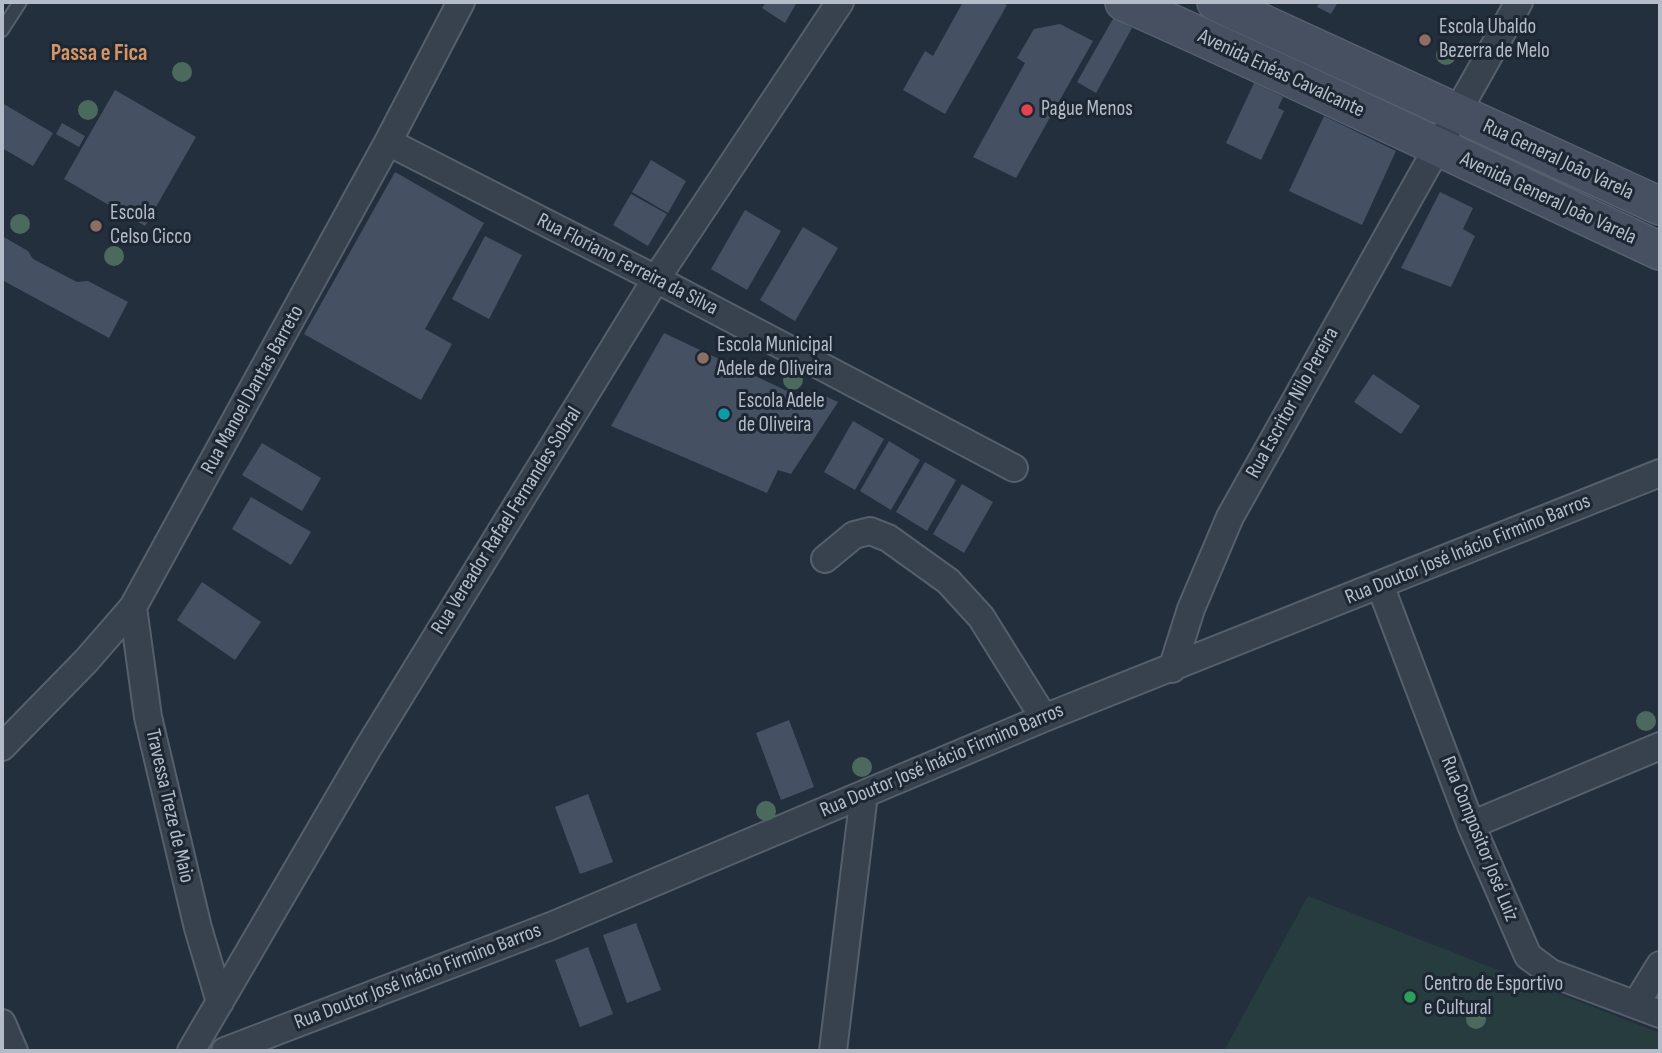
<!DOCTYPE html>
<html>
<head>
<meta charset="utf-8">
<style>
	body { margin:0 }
	#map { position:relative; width:1662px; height:1053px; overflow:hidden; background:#242f3e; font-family:"Sofia Sans Condensed",sans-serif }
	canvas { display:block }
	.frame { position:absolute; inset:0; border:4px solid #b4bcc9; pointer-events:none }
</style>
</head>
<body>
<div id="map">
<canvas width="1662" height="1053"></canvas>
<div class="frame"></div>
</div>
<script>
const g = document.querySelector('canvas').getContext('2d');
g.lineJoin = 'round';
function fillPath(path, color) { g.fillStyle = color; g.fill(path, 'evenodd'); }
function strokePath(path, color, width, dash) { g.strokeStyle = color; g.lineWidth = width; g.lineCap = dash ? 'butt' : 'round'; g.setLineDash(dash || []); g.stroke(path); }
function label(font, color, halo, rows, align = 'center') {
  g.font = font + ' "Sofia Sans Condensed",sans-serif'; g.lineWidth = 6; g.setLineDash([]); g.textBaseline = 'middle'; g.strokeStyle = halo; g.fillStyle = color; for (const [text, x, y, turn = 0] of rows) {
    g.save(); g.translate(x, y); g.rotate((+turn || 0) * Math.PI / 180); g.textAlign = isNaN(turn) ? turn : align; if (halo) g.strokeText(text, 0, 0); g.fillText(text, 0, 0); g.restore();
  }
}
fillPath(new Path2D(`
	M1308,896L1660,1033V1051H1224Z`), '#263c3f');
fillPath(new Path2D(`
	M766,2H797L785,23L762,8Z
	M963,2H1000L1007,5L945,114L903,90L925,51L933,56Z
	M1320,2H1338L1331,14L1317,7Z
	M1114,17L1132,28L1096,93L1077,82Z
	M1060,24L1093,41L1016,178L973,157L1025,63L1017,58L1034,29Z
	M1254,83L1283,97L1278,108L1284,111L1261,160L1226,143Z
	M115,90L196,137L145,226L64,179Z
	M2,103L53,133L33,166L2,148Z
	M1324,116L1396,151L1362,225L1289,191Z
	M62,123L85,136L79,147L56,134Z
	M651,160L686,181L668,213L632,192Z
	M395,172L484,223L425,329L452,344L421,400L304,334Z
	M1440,192L1473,208L1463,229L1475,236L1451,287L1401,268Z
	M631,194L667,214L648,246L613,225Z
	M745,210L781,231L747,290L711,269Z
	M803,227L838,248L795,321L760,300Z
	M2,236L28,251L33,259L77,282L88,281L128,302L109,338L2,280Z
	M485,236L522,255L489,319L452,299Z
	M664,333L806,400L812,390L838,402L791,474L778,470L767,493L611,426Z
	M1373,374L1420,406L1401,434L1354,402Z
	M853,421L884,439L855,490L824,472Z
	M889,441L920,460L891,510L860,491Z
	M262,443L321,478L302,511L242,475Z
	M925,462L956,480L927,531L896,512Z
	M962,484L993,502L964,553L933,534Z
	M251,497L311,532L291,565L232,529Z
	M202,582L261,622L235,660L177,620Z
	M789,720L814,787L781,800L756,733Z
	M588,794L613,862L580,874L555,807Z
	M636,923L661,990L627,1003L603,935Z
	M588,947L613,1014L580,1027L555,960Z`), '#455162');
const service = new Path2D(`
	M2,30L20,2`);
const minor = new Path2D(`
	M388,142L656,279L1014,468
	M825,559L854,535L870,531L888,538L948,581L981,617L1044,718
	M1380,585L1471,825L1528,956L1551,973L1660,1014
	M133,607L148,717L198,928L220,1002
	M1172,669L1191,609L1230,517L1519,2
	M2,747L86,661L133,607L388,142L461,2
	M1471,825L1660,746
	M1636,1004L1660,965
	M2,1023L14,1051
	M191,1051L368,748L656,279L840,2
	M225,1051L551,926L1044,718L1660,473
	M833,1051L864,794`);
const secondary = new Path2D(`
	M1124,2C1304,82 1481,168 1660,251
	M1216,2L1660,206`);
strokePath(service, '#565f6c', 16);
strokePath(minor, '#565f6c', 30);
strokePath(secondary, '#565f6c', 40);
strokePath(service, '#38414e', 12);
strokePath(minor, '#38414e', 26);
strokePath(secondary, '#465061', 37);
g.fillStyle = '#4b6a5d';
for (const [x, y] of [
	[1446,55],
	[182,72],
	[88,110],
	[20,224],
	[114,256],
	[793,380],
	[1646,721],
	[862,767],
	[766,811],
	[1476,1019]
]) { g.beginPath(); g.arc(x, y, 10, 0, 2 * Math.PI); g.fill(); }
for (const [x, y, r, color] of [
	[1425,40,7,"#8d6e63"],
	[1027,110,7,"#e0444e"],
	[96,226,7,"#8d6e63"],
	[703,358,7,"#8d6e63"],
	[724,414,7,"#0f9aa8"],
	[1410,997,7,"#2e9e5b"]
]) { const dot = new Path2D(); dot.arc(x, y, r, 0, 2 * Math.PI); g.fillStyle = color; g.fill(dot); strokePath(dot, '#1d2633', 2.5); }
label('21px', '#b4bcc9', '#1d2633', [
	["Escola Ubaldo",1439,28],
	["Bezerra de Melo",1439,52],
	["Pague Menos",1041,110],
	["Escola",110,214],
	["Celso Cicco",110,238],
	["Escola Municipal",717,346],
	["Adele de Oliveira",717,370],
	["Escola Adele",738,402],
	["de Oliveira",738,426],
	["Centro de Esportivo",1424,985],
	["e Cultural",1424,1009]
], 'left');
label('21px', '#b4bcc9', '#1d2633', [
	["Avenida Enéas Cavalcante",1281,74,25],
	["Rua General João Varela",1558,160,25],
	["Avenida General João Varela",1548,199,25],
	["Rua Floriano Ferreira da Silva",627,265,27],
	["Rua Manoel Dantas Barreto",253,390,-61],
	["Rua Escritor Nilo Pereira",1293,403,-61],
	["Rua Vereador Rafael Fernandes Sobral",507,521,-58],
	["Rua Doutor José Inácio Firmino Barros",1468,550,-22],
	["Rua Doutor José Inácio Firmino Barros",942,761,-23],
	["Travessa Treze de Maio",169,806,77],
	["Rua Compositor José Luiz",1479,839,68],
	["Rua Doutor José Inácio Firmino Barros",418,977,-21]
]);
label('bold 23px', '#d59563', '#1d2633', [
	["Passa e Fica",99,54]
]);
</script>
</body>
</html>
